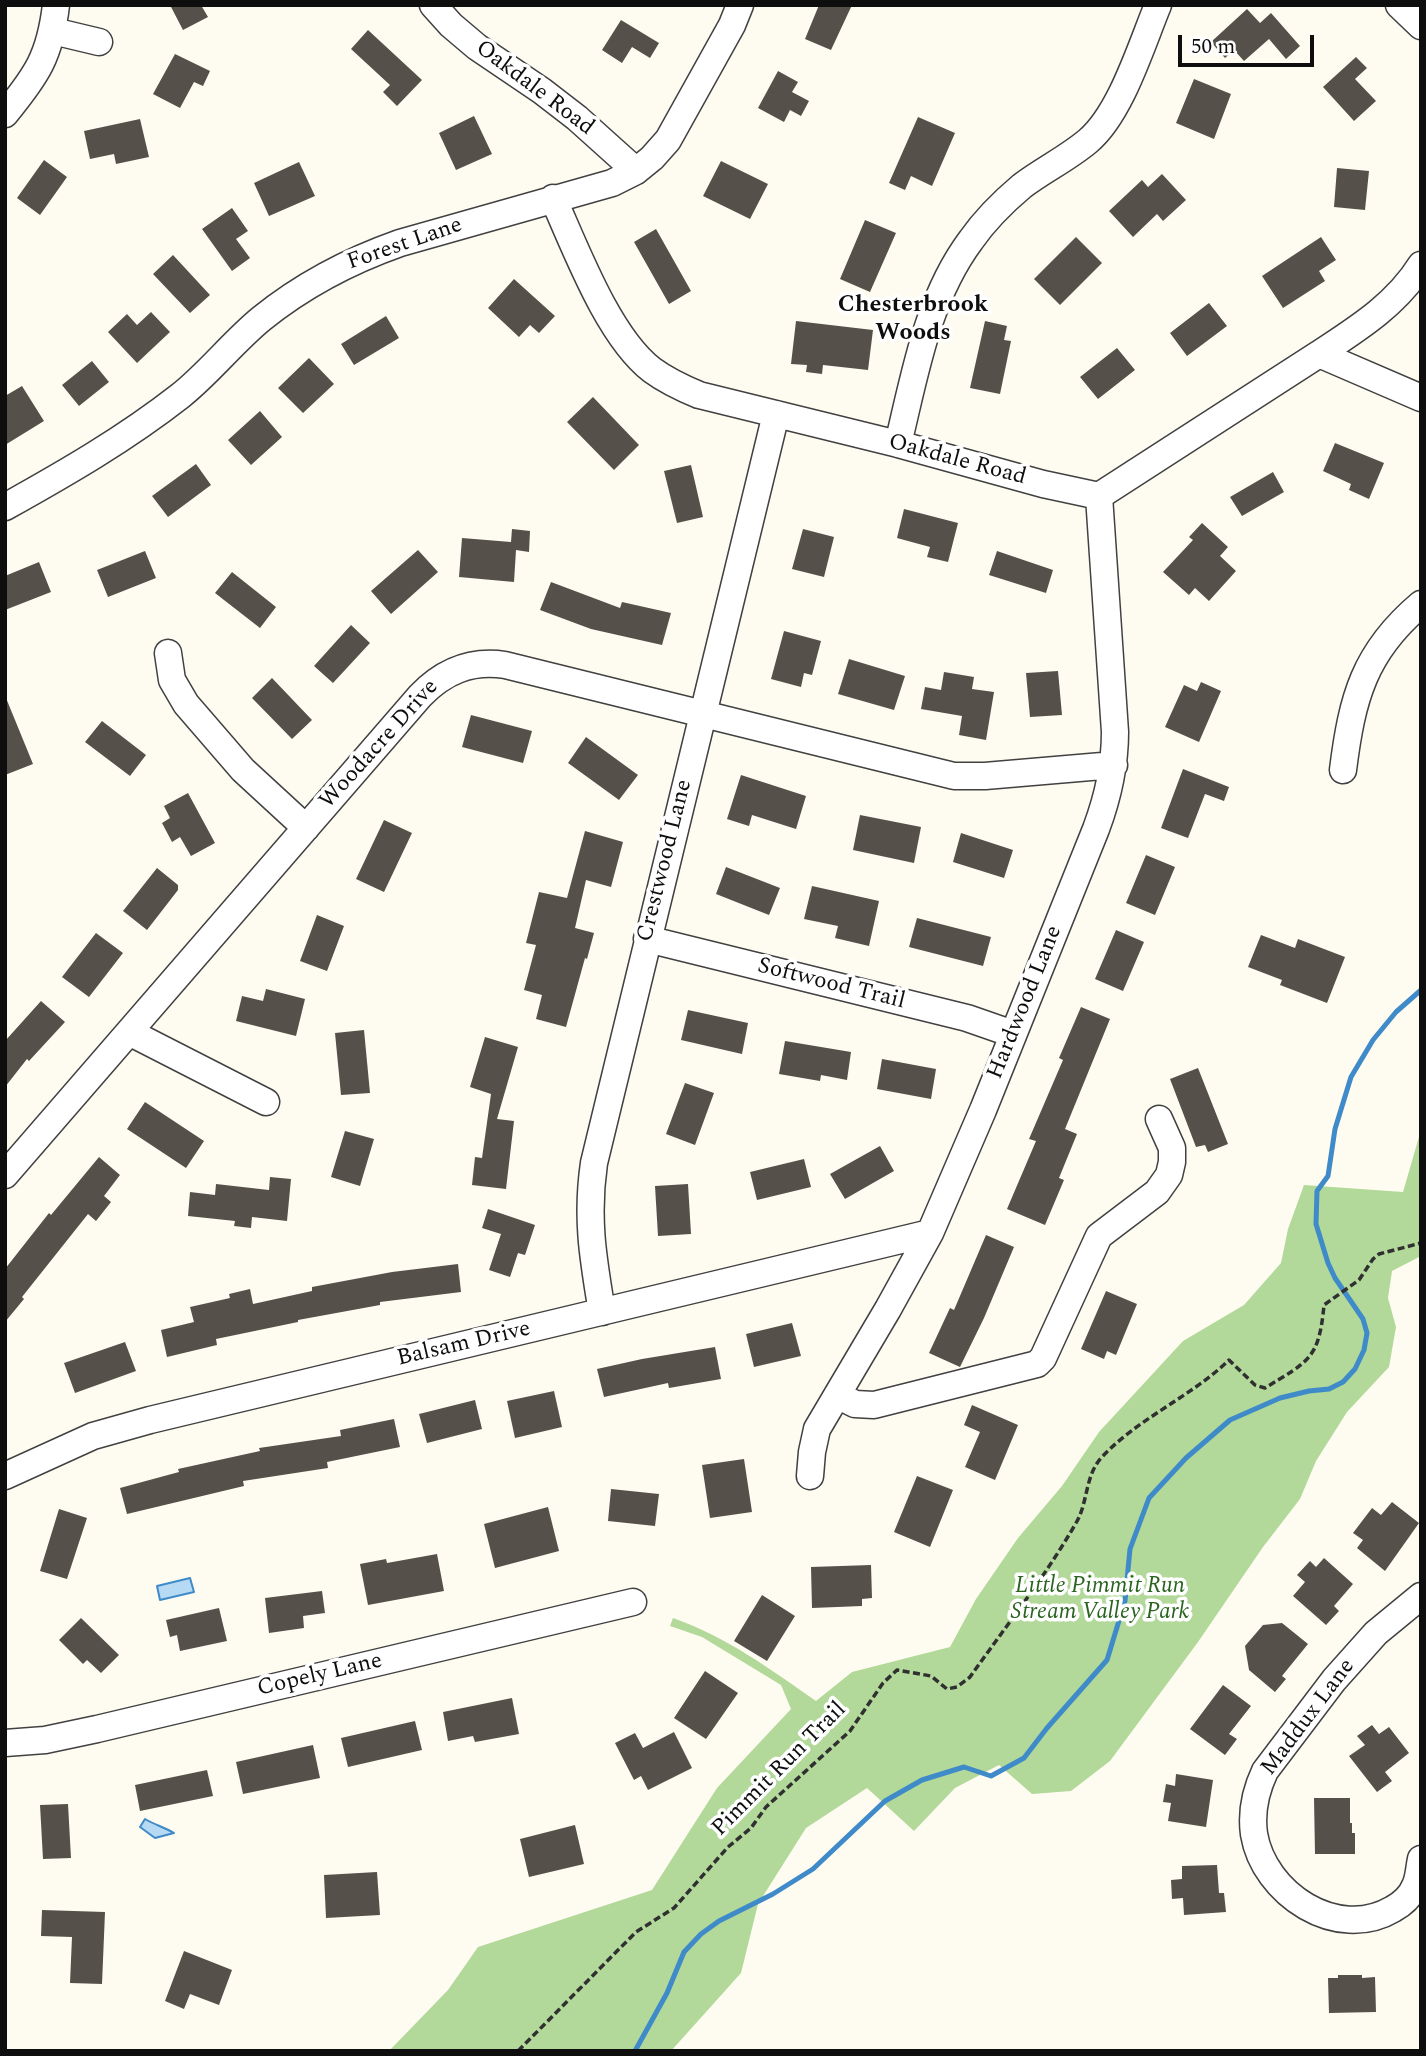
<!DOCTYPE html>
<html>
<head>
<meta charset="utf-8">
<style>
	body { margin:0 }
	#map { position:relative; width:1426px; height:2056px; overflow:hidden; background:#fefcf0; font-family:Spectral,serif }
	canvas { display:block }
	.frame { position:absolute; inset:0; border:7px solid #0e0e0e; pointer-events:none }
	.scale { position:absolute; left:1178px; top:35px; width:136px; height:32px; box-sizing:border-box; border:4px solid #0e0e0e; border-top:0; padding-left:9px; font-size:21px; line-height:24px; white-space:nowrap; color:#0e0e0e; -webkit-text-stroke:5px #fff; paint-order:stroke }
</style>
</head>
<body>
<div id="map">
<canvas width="1426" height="2056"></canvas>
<div class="frame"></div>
<div class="scale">50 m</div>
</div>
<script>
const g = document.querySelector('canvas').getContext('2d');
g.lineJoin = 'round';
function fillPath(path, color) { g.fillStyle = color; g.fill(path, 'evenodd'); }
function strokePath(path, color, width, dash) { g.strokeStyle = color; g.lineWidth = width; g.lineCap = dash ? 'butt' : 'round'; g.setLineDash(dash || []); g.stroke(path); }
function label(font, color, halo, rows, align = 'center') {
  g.font = font + ' Spectral,serif'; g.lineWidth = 7; g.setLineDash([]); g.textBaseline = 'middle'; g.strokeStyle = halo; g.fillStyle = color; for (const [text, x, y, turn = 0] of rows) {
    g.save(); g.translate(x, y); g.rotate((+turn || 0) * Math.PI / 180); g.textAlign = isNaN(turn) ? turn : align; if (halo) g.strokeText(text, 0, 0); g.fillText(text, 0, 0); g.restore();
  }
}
fillPath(new Path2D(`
	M1421,1130V1256L1392,1271L1388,1298L1396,1327L1389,1367L1347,1412L1316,1461L1300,1499L1263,1547L1198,1642L1110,1761L1071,1791L1032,1794L999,1765L955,1788L914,1831L867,1788L806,1828L758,1904L741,1973L671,2051H389L448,1990L478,1947L652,1890L717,1788L791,1709L781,1685L702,1637L670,1626L673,1618C727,1637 770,1669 816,1701L852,1672L950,1647L976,1599L1018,1538L1062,1486L1099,1432L1183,1341L1244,1305L1281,1263L1288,1229L1304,1185L1403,1192Z`), '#b2d89a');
const water = new Path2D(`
	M190,1578L194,1592L160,1600L157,1586Z
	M145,1819C155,1825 164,1827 174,1833L155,1838L140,1827Z`);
fillPath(water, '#b6d9f4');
strokePath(water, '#3f8ac9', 2);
strokePath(new Path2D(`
	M635,2051L667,1993L684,1952L701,1934L719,1921L773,1894L813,1869L885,1801L922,1780L964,1767L991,1776L1024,1758L1047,1728L1107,1660L1125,1601L1130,1549L1149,1498L1186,1458L1230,1420L1280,1398L1309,1391L1329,1389L1343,1382L1355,1369L1364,1350L1367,1333L1363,1319L1335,1278L1328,1263L1316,1224L1317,1191L1328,1176L1335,1129L1351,1077L1373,1040L1396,1012L1421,990`), '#3f8ac9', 5);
fillPath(new Path2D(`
	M170,5H201L208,17L183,30Z
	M819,5H852L831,50L805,39Z
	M1247,9L1260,23L1271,13L1300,46L1286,59L1269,39L1244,61L1234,50L1225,58L1211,42Z
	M621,20L659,43L650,58L632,47L622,63L602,50Z
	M368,30L422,80L397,106L383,92L390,85L351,49Z
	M175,54L210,71L203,86L194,82L180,108L153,94Z
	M1356,57L1367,68L1355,79L1376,101L1354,121L1323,87Z
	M778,71L798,82L792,92L809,101L801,116L790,110L784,122L758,108Z
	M1194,79L1231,94L1214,139L1176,123Z
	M474,116L492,154L456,170L439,133Z
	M918,117L955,133L932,186L911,176L905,190L889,183Z
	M140,119L149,157L116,164L114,154L90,159L84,131Z
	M44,160L67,177L40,215L17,198Z
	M721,161L768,184L750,219L703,196Z
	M299,162L315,196L269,216L254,183Z
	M1337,168L1369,171L1365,210L1334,207Z
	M1162,174L1186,200L1163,221L1157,214L1133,237L1109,211L1142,180L1148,187Z
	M232,208L248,231L236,239L250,258L232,271L202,229Z
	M865,220L896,233L870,292L840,279Z
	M656,229L691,291L669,304L634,242Z
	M1076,237L1102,263L1060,305L1034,279Z
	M1321,237L1336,260L1319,271L1325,281L1283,308L1262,276Z
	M173,255L210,295L190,313L153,274Z
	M514,279L555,316L539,333L530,325L519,337L488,308Z
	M1209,303L1227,326L1187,356L1170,333Z
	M151,312L170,332L137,363L108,332L127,314L137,325Z
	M386,316L399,338L354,365L341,344Z
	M796,321L873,330L868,370L823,365L822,374L806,372L807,365L791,364Z
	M985,321L1007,326L1004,340L1011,341L1000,394L970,388Z
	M1117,348L1135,370L1098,399L1080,377Z
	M309,358L334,384L303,413L278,388Z
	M92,361L109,382L79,406L62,385Z
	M22,386L44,421L5,445V396Z
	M593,397L639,445L614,470L567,422Z
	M260,411L282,437L251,465L228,440Z
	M1335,443L1384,463L1369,499L1349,490L1351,484L1323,471Z
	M196,464L211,485L168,517L152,496Z
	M691,465L703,517L677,523L664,471Z
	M1273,472L1284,492L1242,516L1230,497Z
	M904,509L958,523L948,562L927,557L930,547L897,538Z
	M1202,523L1228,547L1220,556L1236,571L1209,601L1195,588L1189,595L1163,572L1193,540L1189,537Z
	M512,529L530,531L529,552L516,550L514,582L459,577L462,538L511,542Z
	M803,529L834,537L824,577L792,569Z
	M418,550L438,572L391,614L371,591Z
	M145,551L156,578L108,597L97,570Z
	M997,551L1053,570L1046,593L989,575Z
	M39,562L51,592L5,610V576Z
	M232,572L276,607L260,628L215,593Z
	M551,582L620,608L622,602L671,613L662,645L591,629L540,610Z
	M351,625L370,643L333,683L314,666Z
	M784,631L821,641L812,675L804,673L801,687L771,679Z
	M849,659L905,676L894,710L838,694Z
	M1058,671L1062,715L1030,717L1026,673Z
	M944,672L974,677L972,689L994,692L986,740L959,735L962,716L921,709L925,687L941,690Z
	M272,678L312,720L292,739L252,698Z
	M1201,682L1221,691L1199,742L1165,727L1184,685L1197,691Z
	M6,698L33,764L5,775V699Z
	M471,715L532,731L523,763L462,747Z
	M102,721L146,755L130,776L85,742Z
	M586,737L638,775L619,800L568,763Z
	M1183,769L1229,787L1224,801L1205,794L1188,838L1161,828Z
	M741,775L806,796L796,829L752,815L749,826L727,819Z
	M188,793L215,843L191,856L180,837L172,842L162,823L170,818L164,806Z
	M860,815L921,827L914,863L853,850Z
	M384,820L412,833L384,892L356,879Z
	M585,831L623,842L611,887L586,880L575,928L594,933L587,959L585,958L566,1027L536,1019L542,995L524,990L536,945L526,943L539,892L567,898Z
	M961,833L1013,850L1004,878L953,862Z
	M1146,855L1175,867L1155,915L1126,903Z
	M726,867L780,888L769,915L716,894Z
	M157,868L178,885V890L147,930L123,911Z
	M812,886L879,901L869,946L835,938L838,926L804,919Z
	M317,915L344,926L327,971L300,961Z
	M917,918L991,937L983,966L909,947Z
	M1116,930L1144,942L1123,991L1095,979Z
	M96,933L123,953L89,997L62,977Z
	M1261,935L1295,948L1298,939L1345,957L1327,1003L1280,985L1282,980L1248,967Z
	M266,989L305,999L296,1036L236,1021L242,996L263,1001Z
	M41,1001L65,1022L29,1061L27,1059L5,1087V1041Z
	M1081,1007L1110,1019L1065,1129L1077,1134L1059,1178L1064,1180L1045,1225L1007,1209L1036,1141L1029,1139L1063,1060L1059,1058Z
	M688,1010L748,1023L742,1054L681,1040Z
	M364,1030L370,1093L341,1095L335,1033Z
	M485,1037L518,1047L497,1119L514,1121L506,1189L472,1185L475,1157L482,1158L491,1094L470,1087Z
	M785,1041L851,1052L847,1080L821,1075L820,1081L779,1074Z
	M882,1059L936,1069L931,1099L877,1089Z
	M1198,1068L1228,1144L1208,1152L1205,1145L1196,1147L1170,1079Z
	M685,1083L714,1093L695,1145L666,1134Z
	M145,1102L204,1141L186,1168L127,1129Z
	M345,1131L374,1139L360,1186L331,1177Z
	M880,1146L894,1171L845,1199L830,1174Z
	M99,1157L120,1175L104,1196L111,1202L96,1221L88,1214L22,1297L24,1299L5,1322V1269L49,1213L51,1215Z
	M804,1159L811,1187L757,1200L750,1172Z
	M270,1177L291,1179L287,1221L252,1217L251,1228L234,1226L235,1221L188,1216L190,1192L215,1195L216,1184L269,1190Z
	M688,1184L691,1234L658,1236L655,1186Z
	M488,1209L535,1225L525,1255L518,1253L510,1277L489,1270L501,1234L482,1228Z
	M986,1235L1014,1247L984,1318L960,1367L929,1353L950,1308L954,1310Z
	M458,1264L461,1292L380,1302V1305L298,1320V1322L216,1339L217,1345L167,1357L161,1330L194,1322L190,1307L230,1298L229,1294L250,1289L253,1304L312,1291V1287L392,1272Z
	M1106,1291L1137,1304L1116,1355L1107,1351L1104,1359L1081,1349Z
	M792,1323L801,1356L754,1367L746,1334Z
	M125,1342L136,1371L75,1393L64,1363Z
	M715,1347L721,1379L669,1388L668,1383L604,1397L597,1369L642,1359Z
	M554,1391L562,1427L515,1438L507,1401Z
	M475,1400L482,1429L427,1443L419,1414Z
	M972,1405L1018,1425L995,1480L965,1467L980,1432L964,1425Z
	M394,1419L400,1447L327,1462L328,1468L243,1481L244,1486L127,1514L120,1488L179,1472L178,1469L260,1451L259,1448L341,1436L340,1430Z
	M744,1459L752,1512L710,1518L702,1465Z
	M917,1476L953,1490L930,1547L894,1532Z
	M611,1489L659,1494L655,1526L608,1521Z
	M1392,1502L1419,1523L1385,1571L1357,1548L1363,1540L1353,1533L1372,1508L1381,1515Z
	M548,1507L559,1551L495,1568L484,1524Z
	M59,1509L87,1518L67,1579L40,1571Z
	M437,1554L444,1591L368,1605L360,1564L386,1559L387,1563Z
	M1324,1558L1353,1584L1334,1606L1339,1611L1326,1625L1293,1596L1305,1582L1297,1575L1310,1561L1316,1567Z
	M871,1565L872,1598L862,1599V1606L812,1608L811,1567Z
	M322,1591L325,1613L303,1616L304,1628L269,1633L265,1598Z
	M762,1595L795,1616L767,1661L734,1641Z
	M219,1608L227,1641L180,1651L177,1635L170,1637L166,1620Z
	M81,1618L119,1655L101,1673L87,1660L83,1664L59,1640Z
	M1282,1623L1308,1644L1282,1676L1286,1679L1275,1692L1249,1670L1245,1646L1263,1625Z
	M705,1671L738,1693L706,1739L674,1718Z
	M1223,1685L1251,1706L1229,1734L1237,1739L1225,1755L1190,1729Z
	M512,1698L519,1734L475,1742L473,1736L448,1741L443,1712Z
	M415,1721L422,1750L348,1767L341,1738Z
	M1372,1725L1379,1734L1389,1727L1409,1753L1385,1772L1392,1781L1377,1792L1349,1756L1365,1745L1357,1736Z
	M674,1732L692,1768L648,1790L641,1776L634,1780L615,1743L635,1733L643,1748Z
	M313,1745L320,1778L243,1794L236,1762Z
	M207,1770L213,1796L140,1811L135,1785Z
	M1176,1774L1213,1780L1206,1827L1168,1821L1171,1803L1163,1802L1166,1784L1175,1786Z
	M1314,1798H1350V1823H1352V1833H1355V1854H1315Z
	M68,1804L71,1858L43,1859L40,1805Z
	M575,1825L584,1864L529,1877L520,1839Z
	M1217,1865L1219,1893H1224L1226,1912L1184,1915L1183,1898L1172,1899L1171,1880L1182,1879V1866Z
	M377,1872L380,1915L326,1918L324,1875Z
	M42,1910L105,1912L102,1984L70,1983L72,1937L41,1936Z
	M184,1951L232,1970L219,2005L190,1994L184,2009L165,2001Z
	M1338,1975H1362V1978L1375,1977L1376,2012L1329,2013L1328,1978H1338Z`), '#56504b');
const minor = new Path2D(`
	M433,5L451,25L477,47L542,91L577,118L636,171
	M1399,5L1421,26
	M53,31L99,42
	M5,114C37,75 50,56 56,5
	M553,198C576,249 608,336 652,370C667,381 682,388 699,395L898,444L1043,484L1099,496L1319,354L1421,398
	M1319,354C1357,329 1396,305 1421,265
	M898,444C915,374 927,299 971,240C985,220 1003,202 1022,186C1043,170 1068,158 1088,141C1121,113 1141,46 1158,5
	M5,507C66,473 125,439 180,396C209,373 232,343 261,319C303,285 349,261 400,243L612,183L636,171L652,158L668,140L732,25L740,5
	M168,653L172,680L186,704L243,770L306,828
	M1343,770C1352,698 1364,652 1421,604
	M647,939L967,1018L1013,1034
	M129,1032L266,1102
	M5,1175L420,696C444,671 471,660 505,665L954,776H985L1114,765
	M602,1312C593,1258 586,1218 594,1163L776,414
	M837,1395L855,1404L874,1405L1037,1364L1043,1358L1099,1236L1157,1192L1169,1175L1172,1162V1148L1159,1119
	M5,1476L93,1436L150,1420L930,1233
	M810,1476L812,1452L817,1429L888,1309L930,1233L983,1110L1096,829C1108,797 1115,767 1115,732L1099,496
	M1421,1596L1376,1633L1334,1680L1265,1771C1256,1790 1251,1812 1254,1834C1264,1894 1337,1942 1393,1909C1402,1904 1411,1896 1415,1886C1419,1878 1419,1868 1421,1859
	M5,1743L45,1740L97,1729L633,1602`);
strokePath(minor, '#414141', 29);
strokePath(new Path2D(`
	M518,2051L636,1932L674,1908L728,1847L751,1828L766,1807L850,1731L883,1683L897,1670L931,1676L947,1689L957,1687L970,1677C1006,1626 1045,1577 1076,1523C1088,1503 1085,1476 1101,1458C1138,1418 1191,1397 1229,1360L1255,1385L1265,1388C1309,1361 1319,1359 1324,1305L1359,1280L1373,1259L1379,1254L1421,1243`), '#303030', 3.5, [7, 3.5]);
strokePath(minor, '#fff', 26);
label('23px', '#0e0e0e', '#fff', [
	["Oakdale Road",534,89,37],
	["Forest Lane",405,245,-19],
	["Oakdale Road",957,461,15],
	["Woodacre Drive",380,745,-48],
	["Crestwood Lane",666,861,-76],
	["Softwood Trail",831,985,14],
	["Hardwood Lane",1026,1003,-68],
	["Balsam Drive",464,1345,-13],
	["Copely Lane",320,1676,-13],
	["Maddux Lane",1309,1718,-53],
	["Pimmit Run Trail",780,1770,-45]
]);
label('italic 23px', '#2a6420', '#fff', [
	["Little Pimmit Run",1100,1587],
	["Stream Valley Park",1100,1613]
]);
label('bold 24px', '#0e0e0e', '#fff', [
	["Chesterbrook",913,306],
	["Woods",913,334]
]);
</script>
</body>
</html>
